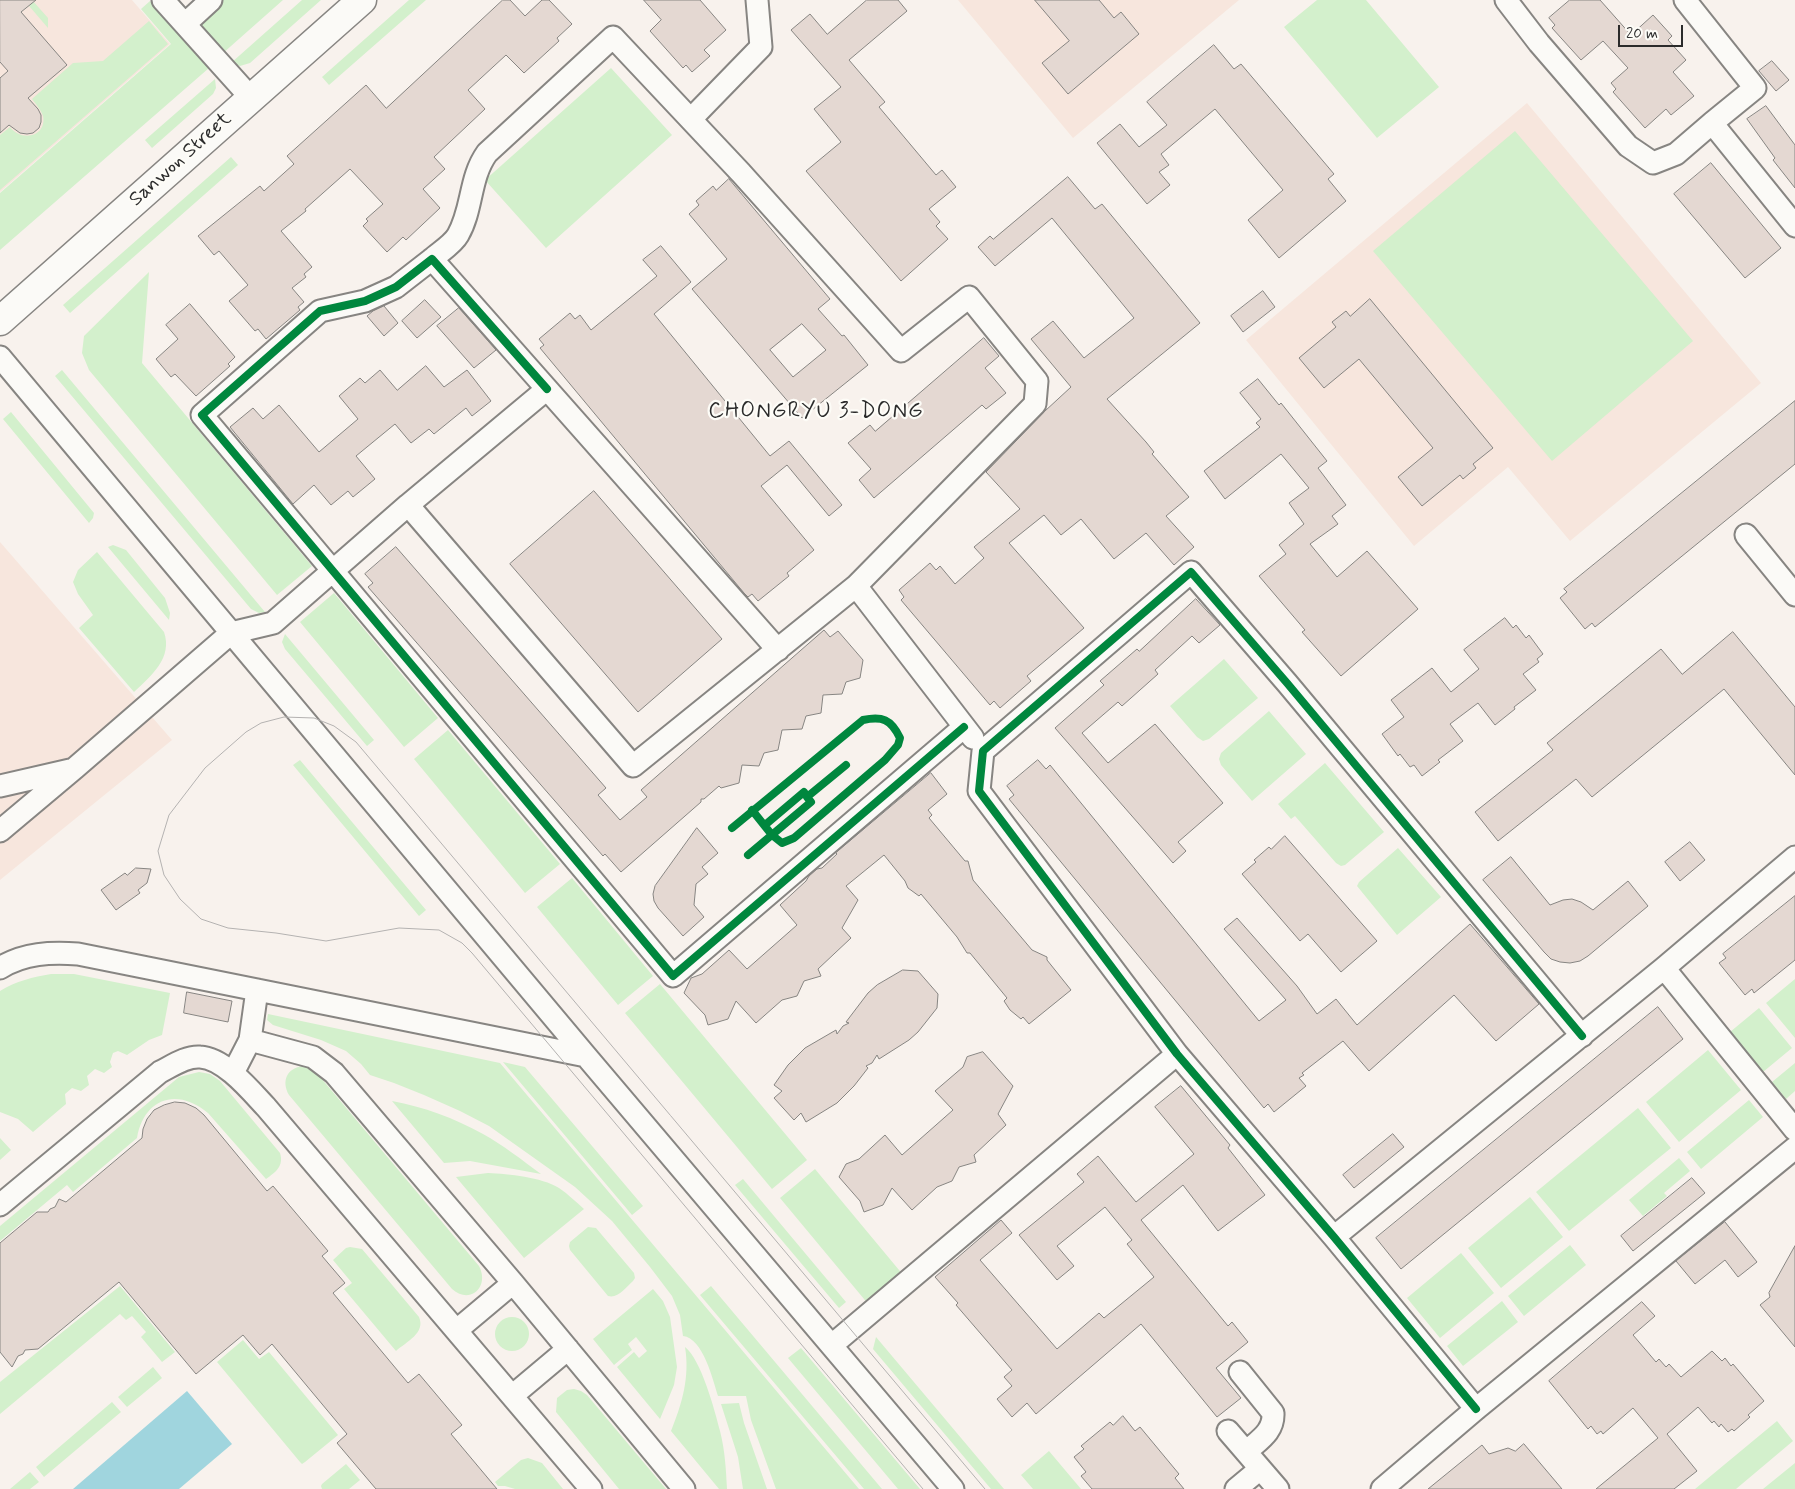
<!DOCTYPE html>
<html>
<head>
<meta charset="utf-8">
<style>
	body { margin:0 }
	#map { position:relative; width:1795px; height:1489px; overflow:hidden; background:#f8f2ed; font-family:Mynerve,sans-serif }
	canvas { display:block }
	.scale { position:absolute; left:1618px; top:25px; width:65px; height:22px; box-sizing:border-box; border:2px solid #2b2b2b; border-top:0; padding-left:6px; font-size:15px; line-height:18px; white-space:nowrap; color:#2b2b2b; -webkit-text-stroke:4px #fdfcf7; paint-order:stroke }
</style>
</head>
<body>
<div id="map">
<canvas width="1795" height="1489"></canvas>
<div class="scale">20 m</div>
</div>
<script>
const g = document.querySelector('canvas').getContext('2d');
g.lineJoin = 'round';
function fillPath(path, color) { g.fillStyle = color; g.fill(path, 'evenodd'); }
function strokePath(path, color, width, dash) { g.strokeStyle = color; g.lineWidth = width; g.lineCap = dash ? 'butt' : 'round'; g.setLineDash(dash || []); g.stroke(path); }
function label(font, color, halo, rows, align = 'center') {
  g.font = font + ' Mynerve,sans-serif'; g.lineWidth = 4.5; g.setLineDash([]); g.textBaseline = 'middle'; g.strokeStyle = halo; g.fillStyle = color; for (const [text, x, y, turn = 0] of rows) {
    g.save(); g.translate(x, y); g.rotate((+turn || 0) * Math.PI / 180); g.textAlign = isNaN(turn) ? turn : align; if (halo) g.strokeText(text, 0, 0); g.fillText(text, 0, 0); g.restore();
  }
}
fillPath(new Path2D(`
	M0,0H132L170,44L0,192Z
	M958,0H1239L1073,138Z
	M1527,103L1761,383L1570,541L1508,467L1414,546L1246,340Z
	M0,542L172,740L0,880Z`), '#f7e6dd');
fillPath(new Path2D(`
	M24,0H32L48,18V28Z
	M222,0H283L222,54L196,23Z
	M302,0H321L250,63L240,66L231,63Z
	M409,0H426L329,85L322,77Z
	M1317,0H1366L1439,87L1377,138L1284,27Z
	M150,1L209,68L0,250V193L171,44L141,9Z
	M149,21L168,44L0,190V135L10,127C21,142 47,137 43,116C41,110 36,104 32,99L73,63L103,61Z
	M611,68L672,135L546,248L485,180Z
	M215,79L216,88L213,94L152,148L145,140Z
	M1515,131L1693,341L1552,461L1373,251Z
	M231,157L238,165L70,313L63,305Z
	M149,272L142,363L312,566L277,595L89,370L82,353L84,336Z
	M62,370L265,612L259,613L251,609L55,376Z
	M11,412L94,513L93,518L89,523L3,419Z
	M113,545L126,550L165,598L170,613L169,620L108,547Z
	M97,552L164,632C173,658 151,676 134,692L79,628L93,615L78,594L73,582L78,570Z
	M334,593L438,718L404,747L300,622Z
	M285,634L374,740L367,746L285,649L282,642Z
	M1224,659L1258,698L1209,739L1203,741L1197,737L1170,706Z
	M1269,711L1306,754L1252,801L1221,765L1219,759L1221,753Z
	M448,730L560,864L525,893L414,759Z
	M300,760L426,910L419,916L293,765Z
	M1325,763L1384,832L1345,865L1341,866L1336,863L1295,816L1291,819L1278,804Z
	M1398,848L1441,897L1397,935L1357,886L1359,882Z
	M572,878L653,976L618,1005L537,907Z
	M51,974H74L170,993L162,1035L149,1040L127,1055L118,1051L113,1053L110,1062L112,1067L104,1073L95,1069L87,1076L89,1085L81,1091L72,1088L65,1094L66,1104L33,1132L18,1119L0,1112V991C16,981 33,977 51,974Z
	M1795,979V1038L1766,1003Z
	M660,984L807,1160L772,1189L625,1013Z
	M1759,1008L1792,1048L1763,1072L1730,1032Z
	M268,1014L500,1063L859,1489H776L751,1420L746,1396H718C713,1380 703,1338 683,1336L680,1315L672,1296L650,1267L612,1221L575,1187L489,1126L460,1111L424,1095L394,1083L370,1075L361,1064L346,1051L321,1040L273,1025L267,1020Z
	M1708,1050L1741,1090L1679,1142L1646,1102Z
	M503,1062L525,1067L643,1206L632,1215Z
	M1795,1063V1091L1786,1099L1772,1082Z
	M303,1066L310,1068L316,1072L479,1266C490,1287 470,1305 452,1289L289,1095C281,1081 287,1068 303,1066Z
	M199,1072L210,1074L220,1081L280,1153C284,1166 276,1172 266,1179L208,1113C177,1087 144,1098 137,1138L73,1192L67,1185L0,1241V1226L179,1077Z
	M1749,1100L1763,1117L1701,1169L1687,1152Z
	M392,1101C424,1107 454,1118 483,1134C503,1145 522,1160 541,1174L470,1161L444,1163Z
	M1638,1108L1671,1148L1569,1231L1536,1192Z
	M0,1138L11,1150L0,1160Z
	M1679,1158L1690,1171L1664,1193L1667,1196L1643,1216L1629,1200Z
	M815,1169L904,1276L869,1305L780,1198Z
	M488,1173C509,1174 541,1177 559,1188C568,1194 576,1202 584,1209L524,1258L456,1177Z
	M743,1179L846,1302L839,1308L735,1185Z
	M1530,1197L1563,1237L1501,1288L1468,1248Z
	M588,1227L596,1228L634,1273L635,1278L633,1281C626,1287 618,1299 608,1296L570,1250L569,1246L570,1242Z
	M1570,1245L1586,1265L1524,1316L1508,1296Z
	M350,1247L362,1249L419,1317C426,1333 406,1342 396,1351L344,1289L352,1283L333,1260L346,1248Z
	M1461,1253L1494,1293L1440,1338L1407,1298Z
	M120,1286L175,1352L162,1362L141,1337L146,1332L132,1316L126,1320L120,1314L0,1414V1382Z
	M711,1286L882,1489H864L700,1295Z
	M653,1289L663,1301L670,1317L677,1367L674,1385L660,1419L617,1367L634,1352L639,1358L647,1351L636,1337L628,1344L632,1350L614,1365L593,1339Z
	M1502,1301L1518,1322L1463,1366L1447,1346Z
	M495 1334a17 17 0 1 1 34 0a17 17 0 1 1-34 0Z
	M876,1337L1004,1489H991L873,1349Z
	M243,1340L259,1359L269,1352L338,1435L305,1462L302,1464L300,1462L217,1362Z
	M685,1347C701,1359 715,1411 720,1431C725,1450 726,1470 727,1489H719L671,1431C682,1404 690,1377 685,1347Z
	M801,1348L920,1489H898L788,1358Z
	M153,1367L162,1378L127,1407L118,1397Z
	M574,1389L581,1391L587,1395L666,1489H619L556,1412L557,1398L567,1390Z
	M112,1402L121,1412L44,1477L36,1467Z
	M739,1403L744,1423L767,1489H743L738,1457L721,1404Z
	M1777,1421L1793,1441L1736,1489H1695Z
	M1049,1451L1081,1489H1033L1021,1475Z
	M528,1458L542,1463L563,1489H515L505,1486H498L495,1482L521,1460Z
	M1795,1463V1489H1763Z
	M346,1464L360,1480L349,1489H322L321,1486L322,1484Z
	M30,1472L39,1482L30,1489H10Z`), '#d3f0cc');
fillPath(new Path2D(`
	M187,1391L232,1444L179,1489H73Z`), '#a0d5de');
const building = new Path2D(`
	M0,0H36L21,12L67,65L28,98L38,109L41,115V122L39,128L33,133L27,134L20,133L9,125L0,133V78L8,71L0,62Z
	M503,0H510L525,16L542,0H549L572,24L557,38L559,41L524,73L506,55L468,90L485,109L434,157L445,169L423,189L440,208L406,240L403,237L387,252L363,226L368,221L366,219L383,204L350,169L305,209L306,211L281,231L312,267L304,274L306,277L292,288L304,302L298,307L300,310L266,339L258,329L255,331L229,301L248,285L219,251L214,255L198,236L260,186L264,191L294,164L287,156L366,85L386,108Z
	M644,0H700L726,30L704,50L710,56L692,72L686,65L683,68L650,31L661,20Z
	M867,0H898L907,11L849,60L885,102L879,107L936,175L942,170L956,187L929,209L940,222L936,226L948,239L901,281L806,171L841,142L814,109L841,87L791,30L810,14L827,34Z
	M1035,0H1099L1114,18L1121,12L1139,34L1068,94L1042,63L1069,41Z
	M1570,0H1600L1631,35L1653,15L1672,36L1668,40L1686,60L1673,72L1694,96L1671,115L1666,109L1645,128L1613,92L1616,89L1611,83L1628,68L1603,41L1581,60L1552,28L1555,25L1549,18Z
	M1214,45L1234,69L1241,64L1334,174L1328,179L1346,201L1279,258L1248,220L1283,190L1215,109L1161,154L1169,165L1159,172L1170,185L1147,204L1097,143L1120,124L1139,147L1167,125L1147,102Z
	M1772,61L1789,80L1776,91L1759,71Z
	M1766,106L1795,145V188L1773,160L1775,158L1747,119Z
	M1711,163L1781,248L1745,278L1674,194Z
	M1068,177L1095,209L1102,204L1200,323L1107,399L1146,442L1154,452L1152,454L1189,497L1166,516L1194,547L1174,565L1146,533L1114,559L1081,519L1061,535L1044,515L1009,543L1084,628L1027,676L1031,681L1000,708L994,701L990,705L901,600L904,597L899,590L930,563L936,570L940,566L955,584L984,558L974,547L1020,509L986,472L1045,411L1071,387L1031,339L1053,321L1084,358L1134,318L1052,218L995,266L978,247L990,236L993,239Z
	M729,179L830,299L818,309L842,336L844,335L868,365L802,418L692,289L727,259L689,214L699,205L696,201L713,186L716,190ZM802,324L826,350L793,377L770,350Z
	M661,246L691,282L654,314L770,456L789,441L842,505L829,516L787,465L761,486L814,550L787,573L789,576L758,601L752,594L748,597L744,593L540,348L544,345L539,339L570,313L575,319L580,315L591,330L657,276L643,260Z
	M1263,291L1275,307L1243,332L1231,316Z
	M1370,299L1493,448L1473,464L1476,468L1463,479L1460,475L1422,506L1398,477L1433,448L1359,359L1324,388L1299,358L1336,327L1332,322L1346,311L1350,316Z
	M425,300L441,317L417,338L402,321Z
	M190,304L235,357L228,364L230,366L196,396L175,374L171,377L156,359L178,339L166,325Z
	M384,306L398,323L384,336L367,316L373,311Z
	M459,308L496,350L474,368L437,326Z
	M984,338L999,356L985,368L1006,393L986,409L982,405L874,498L859,480L871,469L848,443L870,425L875,431Z
	M426,366L444,387L467,370L491,401L472,416L466,408L434,434L429,429L411,443L395,424L356,456L375,479L353,497L348,491L331,505L314,485L293,504L230,427L253,408L263,419L279,405L319,452L358,419L339,396L360,378L365,383L380,370L397,390Z
	M1258,379L1279,405L1281,403L1327,461L1318,468L1346,505L1332,516L1338,524L1310,544L1337,577L1367,551L1418,609L1341,676L1302,632L1305,630L1259,576L1286,554L1279,545L1304,524L1289,503L1309,488L1281,454L1225,499L1204,471L1260,427L1256,423L1261,419L1240,393Z
	M1795,401V464L1595,627L1592,623L1585,629L1560,598L1567,592L1564,589Z
	M594,491L722,639L638,712L510,564Z
	M396,547L606,788L598,795L620,820L647,797L641,790L824,630L830,637L838,631L863,660L860,678L846,682L842,694L823,695L821,713L806,716L802,729L782,730L778,750L764,753L759,766L742,765L739,783L721,788L719,786L704,799H701V802L621,872L605,854L603,856L368,587L373,583L365,574Z
	M1196,599L1220,625L1199,643L1192,636L1155,670L1158,674L1122,706L1118,702L1082,733L1108,763L1155,724L1223,803L1178,842L1186,851L1173,863L1055,728L1104,685L1100,681L1137,649L1139,651Z
	M1505,618L1513,628L1516,625L1526,638L1529,635L1543,654L1537,659L1539,662L1523,674L1536,690L1514,707L1515,709L1495,725L1478,703L1450,724L1463,741L1438,760L1440,762L1422,776L1414,765L1410,767L1400,754L1398,756L1382,734L1404,717L1391,700L1432,668L1451,692L1479,669L1464,650Z
	M1733,632L1795,707V775L1724,689L1592,797L1576,779L1498,841L1475,812L1553,750L1547,743L1661,649L1682,674Z
	M1038,760L1046,769L1050,765L1259,1021L1286,1000L1224,929L1237,918L1297,986L1317,1014L1336,999L1357,1025L1470,924L1539,1004L1496,1041L1454,995L1369,1071L1343,1041L1302,1073L1304,1075L1299,1078L1306,1086L1274,1112L1268,1104L1264,1108L1009,799L1014,795L1007,786Z
	M931,773L947,794L928,810L932,815L929,818L965,861H968L973,880L1032,950L1047,957V960L1071,990L1029,1024L1023,1017L1021,1019L1010,1010L1004,1001L1007,998L970,953H967L957,937L921,894L919,896L908,888L905,881L884,855L846,886L858,900L842,928L851,938L818,969L821,976L804,981L797,996L782,1000L756,1023L736,1001L728,1019L708,1025L705,1015L684,993L691,978L702,974L729,950L747,969L797,925L780,905L806,881L809,876L817,869L822,868L837,854L836,853Z
	M697,828L718,853L702,867L708,874L696,884L694,905L704,917L683,936L658,908L654,901L653,894L655,886Z
	M1285,836L1377,941L1341,972L1308,934L1300,941L1242,874L1256,862L1254,860L1269,847L1271,849Z
	M1690,842L1705,860L1680,881L1665,862Z
	M1511,857L1550,905L1563,900L1572,899L1581,902L1593,910L1628,881L1648,906L1588,956L1580,961L1570,963L1560,962L1551,959L1544,952L1483,880Z
	M136,868L151,869L147,883L138,890L140,893L116,910L101,890L125,873L127,875Z
	M1795,896V960L1754,993L1752,989L1745,995L1719,963L1726,958L1723,954Z
	M903,970L918,971L938,994L937,1008L918,1032L909,1040L879,1059L877,1055L872,1063L866,1066L868,1068L854,1086L837,1103L806,1122L801,1113L794,1120L774,1098L782,1091L774,1085L788,1065L805,1048L836,1030L837,1034L843,1026L849,1023L846,1022L868,993L877,985Z
	M187,992L232,1001L228,1022L184,1013Z
	M1658,1007L1683,1039L1401,1269L1376,1238Z
	M983,1052L1013,1086L998,1114L1006,1125L974,1155L976,1162L959,1167L952,1181L937,1187L912,1210L892,1188L883,1205L864,1212L860,1201L839,1177L846,1164L859,1159L885,1135L902,1155L953,1110L935,1091L963,1067L967,1057Z
	M1181,1086L1230,1145L1228,1148L1265,1195L1218,1231L1183,1185L1141,1220L1228,1326L1232,1322L1248,1342L1216,1368L1241,1398L1217,1417L1141,1324L1036,1414L1027,1403L1012,1417L997,1399L1012,1386L1004,1377L1012,1370L956,1305L958,1303L935,1277L1001,1220L1012,1233L980,1260L1057,1349L1099,1313L1104,1318L1154,1277L1127,1244L1132,1240L1105,1207L1057,1246L1074,1266L1057,1280L1019,1235L1084,1182L1077,1174L1098,1156L1136,1202L1194,1154L1155,1107Z
	M175,1102L185,1103L196,1108L204,1115L267,1191L273,1186L328,1251L322,1256L345,1283L333,1293L408,1383L419,1374L462,1425L451,1434L497,1489H376L337,1443L347,1434L272,1344L260,1355L243,1335L196,1374L119,1282L38,1349L25,1350L23,1354L18,1356L12,1367L0,1352V1243L37,1212H48L50,1209L55,1207L59,1199L66,1202L142,1138L143,1129L147,1119L154,1110L164,1105Z
	M1393,1134L1404,1147L1354,1188L1343,1175Z
	M1692,1178L1705,1193L1633,1251L1621,1236Z
	M1725,1222L1757,1262L1738,1277L1725,1260L1695,1284L1676,1261Z
	M1795,1246V1347L1760,1305L1770,1297L1769,1293Z
	M1642,1302L1655,1316L1633,1335L1656,1362L1659,1359L1666,1367L1669,1364L1681,1377L1712,1351L1722,1361L1725,1358L1731,1366L1733,1364L1764,1401L1748,1415L1750,1417L1734,1431L1732,1429L1728,1432L1721,1424L1719,1427L1714,1421L1712,1423L1698,1407L1667,1434L1697,1471L1674,1489H1596L1658,1438L1633,1408L1603,1434L1601,1431L1597,1434L1591,1426L1588,1429L1549,1381Z
	M1123,1416L1135,1431L1140,1427L1179,1474L1175,1478L1184,1489H1092L1081,1476L1086,1472L1074,1457L1084,1449L1081,1446L1110,1422L1113,1425Z
	M1524,1444L1562,1489H1428L1482,1445L1489,1454L1508,1448L1515,1451Z`);
fillPath(building, '#e4d8d2');
strokePath(building, '#878582', 1);
const minor = new Path2D(`
	M163,0L251,98
	M1506,0L1539,43L1628,146L1653,163L1676,154L1712,123
	M1685,0L1755,88L1712,123L1795,226
	M185,24L211,0
	M691,119L761,47L757,0
	M432,259C440,252 453,244 458,235C473,209 469,178 487,153L613,37L741,173L901,351L969,297L1037,381L1035,404L856,586L973,738
	M0,357L586,1056L953,1489
	M547,389L432,259L396,287L365,301L320,311L202,415L673,976L964,727
	M408,505L547,389L778,650
	M1746,535L1795,595
	M0,786L70,770
	M0,831L75,768L231,633L273,623L408,505L633,766L856,586
	M0,968C24,953 51,952 78,954L586,1056
	M1664,968L1795,1130
	M250,1040L313,1057L334,1073L513,1283L684,1489
	M233,1073L250,1040L257,990
	M0,1205L160,1072C172,1066 186,1056 200,1057C224,1058 251,1091 266,1107L591,1489
	M1334,1237L1664,968L1795,857
	M457,1330L513,1283
	M832,1345L1177,1054
	M1240,1372L1273,1413C1274,1432 1259,1440 1246,1452
	M512,1396L568,1349
	M1476,1409L1334,1237L1177,1054L979,791L983,751L1191,572L1287,683L1582,1036
	M1228,1431L1278,1489
	M1236,1489L1260,1469
	M1382,1489L1476,1409L1795,1148`);
const major = new Path2D(`
	M0,321L362,0`);
strokePath(minor, '#878582', 25);
strokePath(major, '#878582', 31);
strokePath(minor, '#fbfaf7', 21);
strokePath(major, '#fbfaf7', 28);
strokePath(new Path2D(`
	M923,1489L472,953L462,943L439,930L399,928L326,941L276,933L228,928L201,919L180,899L164,875L158,851L169,815L205,768L246,732L261,723L284,717L314,718L334,726L356,742L985,1489`), '#b4b2b1', 1);
strokePath(new Path2D(`
	M547,389L432,259L396,287L365,301L320,311L202,415L673,976L964,727
	M765,825L804,792L807,797L846,765
	M732,828L863,720C882,716 891,719 900,738L898,745L885,760L794,838L782,843L772,835L752,810
	M748,855L811,802L807,797
	M1476,1409L1334,1237L1177,1054L979,791L983,751L1191,572L1287,683L1582,1036`), '#00873e', 8);
label('20px', '#2b2b2b', '#fdfcf7', [
	["Sanwon Street",181,160,-42]
]);
g.letterSpacing = '1px';
label('22px', '#2b2b2b', '#fdfcf7', [
	["CHONGRYU 3-DONG",816,412]
]);
g.letterSpacing = '0px';
</script>
</body>
</html>
